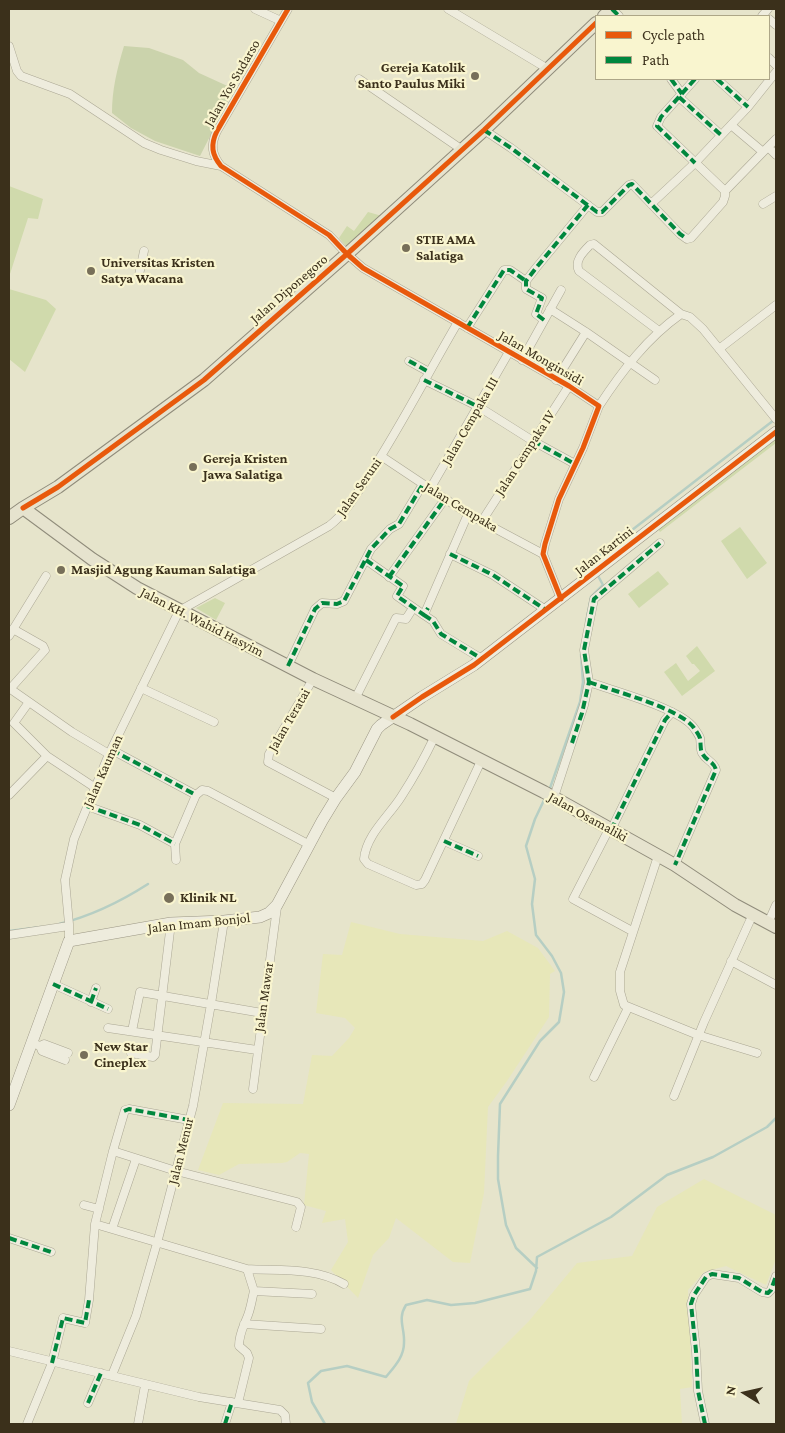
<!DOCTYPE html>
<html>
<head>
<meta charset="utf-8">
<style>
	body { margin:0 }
	#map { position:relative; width:785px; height:1433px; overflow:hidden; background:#e6e4cb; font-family:"Crimson Pro",serif }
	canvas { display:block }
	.frame { position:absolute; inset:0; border:10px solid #3b301b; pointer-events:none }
	.legend { position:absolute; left:595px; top:15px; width:175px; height:65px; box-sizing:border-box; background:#f9f5cf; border:1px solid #ada687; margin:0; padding:6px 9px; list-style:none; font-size:15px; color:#3b301b }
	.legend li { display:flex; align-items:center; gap:10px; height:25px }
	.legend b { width:25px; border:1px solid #ada687 }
	.north { position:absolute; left:720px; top:1368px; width:50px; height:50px; -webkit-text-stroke:4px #f9f5cf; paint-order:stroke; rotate:280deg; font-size:14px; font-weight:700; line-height:20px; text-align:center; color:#3b301b }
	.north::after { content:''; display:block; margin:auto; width:18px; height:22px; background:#3b301b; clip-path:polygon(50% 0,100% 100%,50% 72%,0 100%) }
</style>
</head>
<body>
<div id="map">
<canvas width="785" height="1433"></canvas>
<div class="frame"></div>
<ul class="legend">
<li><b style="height:6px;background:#e8590c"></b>Cycle path</li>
<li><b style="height:6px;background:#00873e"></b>Path</li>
</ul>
<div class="north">N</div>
</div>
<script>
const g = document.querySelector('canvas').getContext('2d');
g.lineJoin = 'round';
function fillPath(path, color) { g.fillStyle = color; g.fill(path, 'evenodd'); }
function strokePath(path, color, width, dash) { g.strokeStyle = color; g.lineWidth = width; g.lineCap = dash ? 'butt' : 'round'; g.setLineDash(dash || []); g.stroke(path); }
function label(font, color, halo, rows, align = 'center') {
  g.font = font + ' "Crimson Pro",serif'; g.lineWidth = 4.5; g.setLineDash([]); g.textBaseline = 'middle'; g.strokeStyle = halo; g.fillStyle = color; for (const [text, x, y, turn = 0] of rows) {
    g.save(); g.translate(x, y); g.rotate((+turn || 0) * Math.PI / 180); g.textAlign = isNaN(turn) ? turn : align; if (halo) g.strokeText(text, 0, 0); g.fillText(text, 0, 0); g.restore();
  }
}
fillPath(new Path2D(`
	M351,922L400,934L483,941L507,931L538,948L555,971L550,974L549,1017L507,1081L488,1107L484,1193L470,1263L453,1262L396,1218L389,1238L373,1255L358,1298L331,1270L348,1242L345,1219L322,1223L326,1211L304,1205L309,1154L300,1153L287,1162L282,1163L239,1164L219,1175L198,1170L223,1103L303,1104L312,1055L332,1056L349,1038L355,1028L345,1018L316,1013L323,954L342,955Z
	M704,1179L776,1215V1259L766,1285L726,1266L704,1272L688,1290L692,1387L680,1389L682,1424H456L469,1381L529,1321L577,1263L632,1256L657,1207Z`), '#e7e7b9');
fillPath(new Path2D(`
	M9,186L43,199L38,219L28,218L9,277Z
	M368,212L382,216L347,247L339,238L347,226L354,231Z
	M9,289L46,300L56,309L25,372L9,359Z
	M776,436V443L660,532L657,528Z
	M740,527L767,563L747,579L721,541Z
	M658,571L669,584L639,608L628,594Z
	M215,598L225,603L216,620L196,608Z
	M697,646L715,671L682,696L664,672L676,663L688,681L700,671L694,664H692L686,656Z`), '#d0daac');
fillPath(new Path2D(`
	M124,46L149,48L183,60L199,73L234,89L200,156L155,141L131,128L112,113C112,90 117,69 124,46Z`), '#cbd3ac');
strokePath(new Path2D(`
	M594,570L591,565L592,561L774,420
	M586,622L591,597L603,585L597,574
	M549,791L580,702L583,682L581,654
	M59,924C91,916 120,902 148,884
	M9,931L41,927
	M537,1268L516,1248L506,1225L498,1179V1156L500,1104L540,1041L559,1022L564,992L561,973L552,956L536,935L532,904L535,879L526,846L535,819L545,798
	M325,1424L312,1402L308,1383L321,1371L347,1366L386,1377C394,1367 404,1357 404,1343C405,1328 397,1319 406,1305L427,1300L451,1305L475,1303L530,1289L536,1271L537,1257L611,1217L667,1175L713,1157L767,1127L776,1118`), '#b6cec3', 2.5);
const street = new Path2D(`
	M255,9L281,21
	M288,9L217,131C210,145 212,155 221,166L329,235L347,254L363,268L569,386L599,406L583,448L559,499L545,544L543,554L561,599
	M448,9L548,69
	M612,9L619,16
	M762,16L768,9
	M769,19L776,25
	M9,46L17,71L21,76L70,94L144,143L161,150L196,161L221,166
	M769,58L776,65
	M359,79L461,149
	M671,79L682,94
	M695,79L661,117L657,126L725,191
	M717,79L748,107
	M679,97L721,135
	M731,125L763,152
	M484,130L511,148L597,212H602L629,185L632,184L680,234L687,239L691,238L723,202L725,196V191L763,152L768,147L776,155
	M768,147L776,139
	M651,204L695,163L748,107L776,72
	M763,204L776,196
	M139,275L144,251
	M550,309L586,332L655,380
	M544,320L536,314L542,298L526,289V281L536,268L588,205
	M467,328L504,270H510L526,281
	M659,331L579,271C574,261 583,252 590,245L594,244L681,314
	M719,349L776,305
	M522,360L561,290
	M409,361L429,372
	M424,380L479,407L533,441L575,464
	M556,380L586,332
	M599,406C622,371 647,338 681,314L690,317L703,329L776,419
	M381,456L468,514L543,554
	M430,489L509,352
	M482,521L569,386
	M450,554L493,575L546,610
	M366,560L403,586L397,596L424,615L468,514
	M389,577L445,499
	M424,615L433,621L441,634L482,659
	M9,636L46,576
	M288,666L315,609L322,603L337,604L344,601L371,549L390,529L399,524L423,484
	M313,679L269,754L268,762L336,798
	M589,682C613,691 680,708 694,728C696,731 699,735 700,738C701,743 700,749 702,753C706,761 714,761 716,770L675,865
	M9,688L72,732L109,754
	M141,688L214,722
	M10,689L45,650L43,646L13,629
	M355,699L396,618L406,619L413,608
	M29,702L14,723L47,756
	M435,736C425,757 414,777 401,797C389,816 366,835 364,859L368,864L416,885L422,884L425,880L482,759
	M112,750L196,795
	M9,795L47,756L94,787
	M554,797L584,705L589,682L584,650L594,599L660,543
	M87,806L140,825L175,844
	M609,829L573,899L632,931
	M611,830L665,720L672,712
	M444,841L478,856
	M658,856L620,972V991L624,1005L698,1035L757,1053
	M176,860L175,844L196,795L202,790L208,791L308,844
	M768,923L776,905
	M9,935L69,926
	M69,941V924L65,880L74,839L109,754L179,611L329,526C347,512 357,493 369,475C401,426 428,373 458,322
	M731,961L776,985
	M53,984L108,1009
	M91,1002L96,988
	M108,1028L257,1050
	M132,1031L140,992L262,1013
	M32,1043L40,1046L42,1051L65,1060
	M40,1046L44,1044L68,1053
	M131,1053L153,1057L155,1055L171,923
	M594,1077L628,1008
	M253,1089L277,907
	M674,1096L704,1022L753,914
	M189,1120L129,1109L125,1110L113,1151L176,1171L297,1202L301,1207L296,1227
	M84,1205L99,1209
	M95,1224L113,1151
	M112,1229L136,1159
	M9,1238L51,1252
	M247,1269C279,1271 315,1267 344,1284
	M244,1324L321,1329
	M9,1351L199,1397L280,1410L285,1415L286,1424
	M112,1375L136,1316L157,1243L193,1106L211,1004L224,921
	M88,1403L101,1373
	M238,1403L249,1358L247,1353L239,1346C239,1333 244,1326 248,1315C251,1307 252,1299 254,1291
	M27,1424L52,1363L63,1318L85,1323L89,1300L95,1224L247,1269L254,1291L312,1294
	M138,1424L145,1385
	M225,1424L232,1402
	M705,1424L698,1391L696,1351L691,1304L694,1295L706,1277L712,1274L739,1278L762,1292L768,1293L771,1290L776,1276`);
const secondary = new Path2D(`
	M9,1105L69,941L171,923L224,921L260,917L269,913L277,905L322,821L336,798L355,772L377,729L381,725L422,697L474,665L776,432`);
const primary = new Path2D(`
	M604,16L612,9
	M23,508L92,559L137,588L313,679L410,724L544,792L675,865L735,905L776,927
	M9,518L23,508L58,487L204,380L347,254L484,130L596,23`);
strokePath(street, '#aba794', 9);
strokePath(secondary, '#9b9684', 12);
strokePath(primary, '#908c7b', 14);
strokePath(street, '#eeecdd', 8);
strokePath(secondary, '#eeecdd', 11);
strokePath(primary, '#e6e3ce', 12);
strokePath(new Path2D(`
	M612,9L619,16
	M671,79L682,94
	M695,79L661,117L657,126L695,163
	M717,79L748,107
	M679,97L721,135
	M484,130L511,148L597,212H602L629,185L632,184L680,234L687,239
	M544,320L536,314L542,298L526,289V281L536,268L588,205
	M467,328L504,270H510L526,281
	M409,361L429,372
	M424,380L479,407
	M533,441L575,464
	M450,554L493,575L546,610
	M366,560L403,586L397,596L424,615L428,608
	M389,577L445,499
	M424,615L433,621L441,634L482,659
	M288,666L315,609L322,603L337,604L344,601L371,549L390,529L399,524L423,484
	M589,682C613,691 680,708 694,728C696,731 699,735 700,738C701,743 700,749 702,753C706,761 714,761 716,770L675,865
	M572,743L582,713L589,682L584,650L594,599L660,543
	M112,750L196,795
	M87,806L140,825L175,844
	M611,830L665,720L672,712
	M444,841L478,856
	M53,984L108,1009
	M91,1002L96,988
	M124,1111L129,1109L189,1120
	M9,1238L51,1252
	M52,1363L63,1318L85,1323L89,1300
	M88,1403L101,1373
	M225,1424L232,1402
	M705,1424L698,1391L696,1351L691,1304L694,1295L706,1277L712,1274L739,1278L762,1292L768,1293L771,1290L776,1276`), '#00873e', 4, [8, 4]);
strokePath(new Path2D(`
	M288,9L217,131C210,145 212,155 221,166L329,235L347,254L363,268L569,386L599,406L583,448L559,499L545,544L543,554L561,599
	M23,508L58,487L204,380L347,254L484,130L596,23
	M393,717L422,697L474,665L776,432`), '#e8590c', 5);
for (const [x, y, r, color] of [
	[475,76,5,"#776f59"],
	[406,248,5,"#776f59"],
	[91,271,5,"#776f59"],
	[193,467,5,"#776f59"],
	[61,570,5,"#776f59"],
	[169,898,6,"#776f59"],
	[84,1055,5,"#776f59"]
]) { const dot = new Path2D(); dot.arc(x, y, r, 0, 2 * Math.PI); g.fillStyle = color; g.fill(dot); strokePath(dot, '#f9f5cf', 2); }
label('bold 14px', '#3b301b', '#f9f5cf', [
	["Gereja Katolik",465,68,"right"],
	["Santo Paulus Miki",465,84,"right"],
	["STIE AMA",416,240],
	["Salatiga",416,256],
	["Universitas Kristen",101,263],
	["Satya Wacana",101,279],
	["Gereja Kristen",203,459],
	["Jawa Salatiga",203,475],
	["Masjid Agung Kauman Salatiga",71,570],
	["Klinik NL",180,898],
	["New Star",94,1047],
	["Cineplex",94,1063]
], 'left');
label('14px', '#3b301b', '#f9f5cf', [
	["Jalan Yos Sudarso",232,83,-60],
	["Jalan Diponegoro",289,289,-41],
	["Jalan Monginsidi",541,358,30],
	["Jalan Cempaka III",470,421,-60],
	["Jalan Cempaka IV",525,453,-57],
	["Jalan Seruni",359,487,-55],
	["Jalan Cempaka",461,507,31],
	["Jalan Kartini",604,551,-38],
	["Jalan KH. Wahid Hasyim",202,622,27],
	["Jalan Teratai",289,720,-60],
	["Jalan Kauman",103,771,-66],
	["Jalan Osamaliki",588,817,29],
	["Jalan Imam Bonjol",199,923,-6],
	["Jalan Mawar",264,997,-82],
	["Jalan Menur",181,1151,-76]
]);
</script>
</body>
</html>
